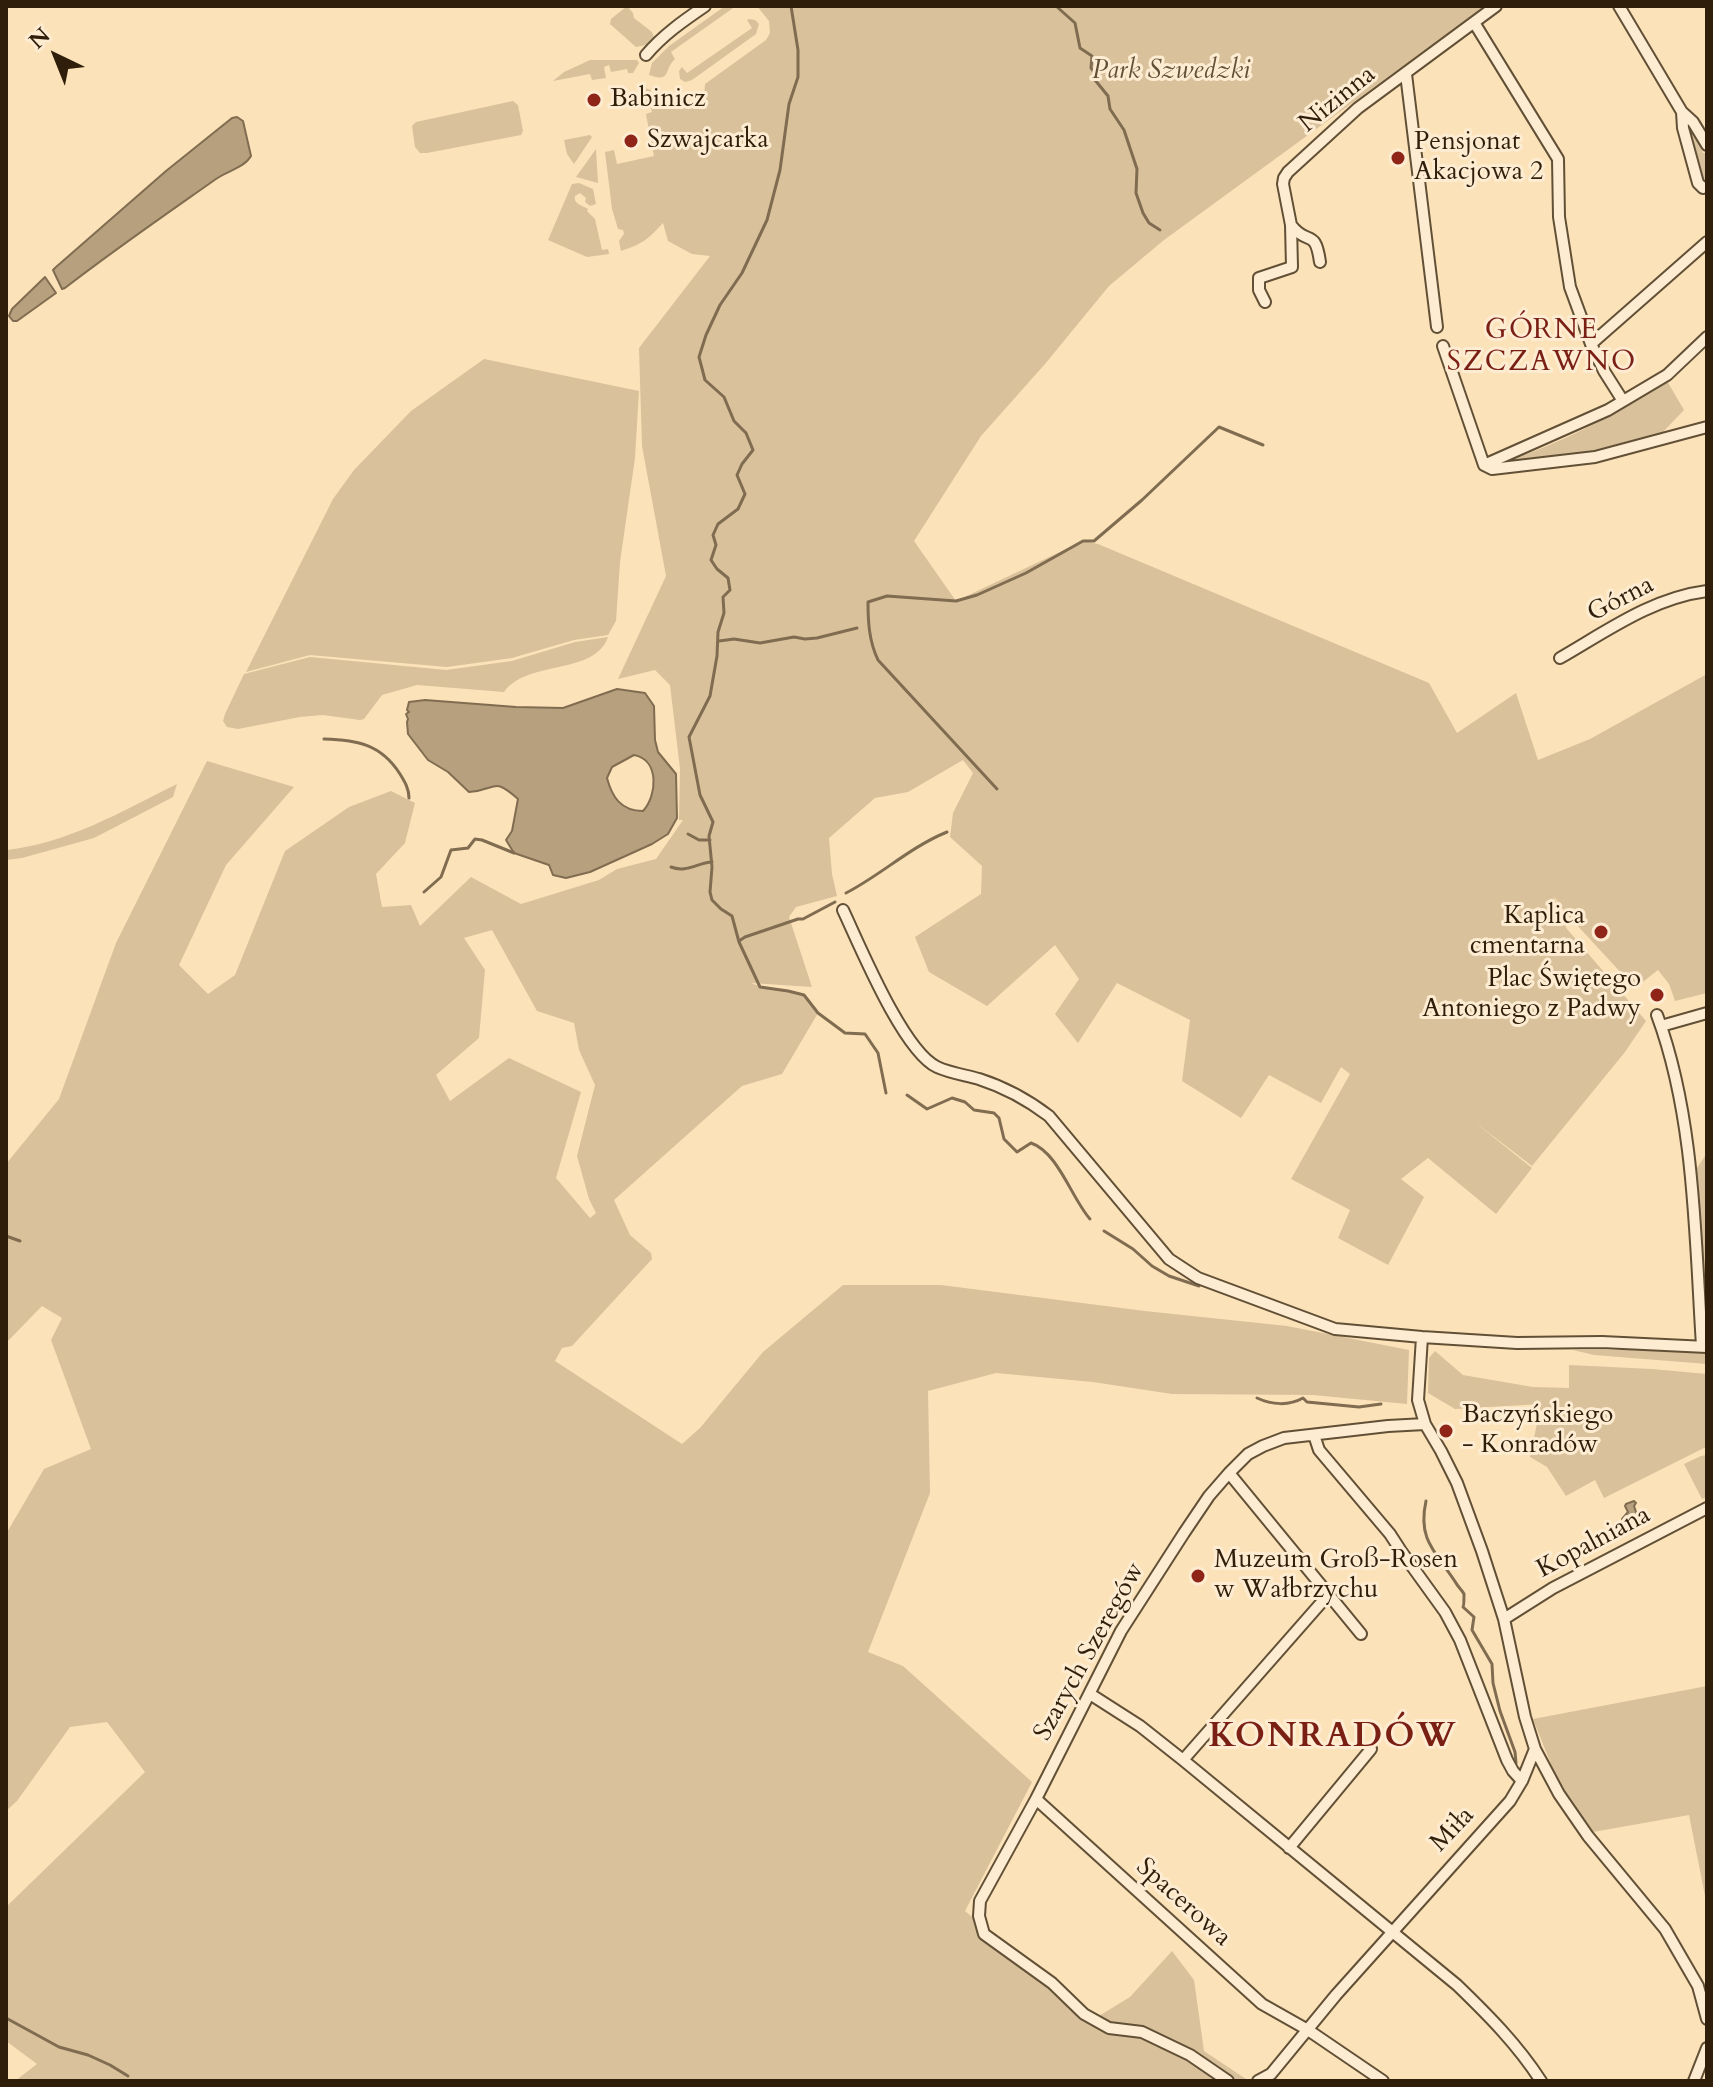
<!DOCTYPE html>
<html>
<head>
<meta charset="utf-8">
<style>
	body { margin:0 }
	#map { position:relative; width:1713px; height:2087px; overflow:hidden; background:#fce2b9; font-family:Cardo,serif }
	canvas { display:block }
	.frame { position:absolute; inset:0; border:8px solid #2f1f0a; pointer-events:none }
	.north { position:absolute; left:16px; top:16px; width:80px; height:80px; -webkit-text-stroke:6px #fdecd2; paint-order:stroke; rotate:317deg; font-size:22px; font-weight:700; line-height:32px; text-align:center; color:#2f1f0a }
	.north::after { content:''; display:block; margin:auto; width:28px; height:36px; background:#2f1f0a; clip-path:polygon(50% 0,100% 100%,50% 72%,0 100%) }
</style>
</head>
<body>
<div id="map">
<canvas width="1713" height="2087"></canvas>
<div class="frame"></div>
<div class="north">N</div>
</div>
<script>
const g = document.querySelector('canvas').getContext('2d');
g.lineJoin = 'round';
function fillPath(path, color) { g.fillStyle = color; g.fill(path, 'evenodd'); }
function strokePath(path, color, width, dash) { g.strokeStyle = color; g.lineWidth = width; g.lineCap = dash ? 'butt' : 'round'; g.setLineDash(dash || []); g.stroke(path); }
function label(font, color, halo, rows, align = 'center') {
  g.font = font + ' Cardo,serif'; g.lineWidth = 6; g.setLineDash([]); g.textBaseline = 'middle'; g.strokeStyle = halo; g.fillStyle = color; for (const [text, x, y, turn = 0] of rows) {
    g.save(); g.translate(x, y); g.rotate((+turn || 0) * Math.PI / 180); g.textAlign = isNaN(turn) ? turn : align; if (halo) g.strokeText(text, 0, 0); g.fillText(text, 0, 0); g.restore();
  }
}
fillPath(new Path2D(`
	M627,6L633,13L634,18L652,32L654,37L646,45L636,47L610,24L611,19Z
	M725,6H736L671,52L675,59C663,70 672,83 649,75L652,63L669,46Z
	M757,6H1485L1164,240L1109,286L1045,364L981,436L914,541L956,601L1083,541L1098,544L1429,683L1457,733L1516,693L1538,760L1590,739L1707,674V993L1675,1001L1669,984L1658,970L1635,988L1564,911L1554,896L1567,929L1646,1021L1625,1052L1532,1166L1472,1120L1532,1168L1496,1214L1428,1158L1401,1179L1424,1197L1388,1265L1338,1238L1350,1210L1291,1179L1350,1074L1341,1067L1321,1103L1269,1075L1241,1118L1182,1081L1190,1020L1117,983L1078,1043L1055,1014L1079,979L1055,945L987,1006L929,972L915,937L981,894L982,866L950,837L953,813L973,773L963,760L908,792L875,798L829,838L832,874L837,896L796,907L789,917L812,987L751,983C766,990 793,987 805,996C810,1000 814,1009 818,1013L782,1074L742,1086L614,1200L630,1235L651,1253L652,1259L572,1346L562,1348L555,1361L682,1444L700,1428L763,1352L843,1285H941L1145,1311L1287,1326L1409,1350L1407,1404L1313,1395L1172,1394L1093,1382L996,1373L928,1391L930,1493L868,1652L903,1666L1032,1782L965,1911L1094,2019L1130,1997L1172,1951L1194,1980L1204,2051L1249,2081H15L37,2064L6,2041V1907L145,1772L107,1722L70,1727L17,1801L6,1811V1534L44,1469L91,1449L51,1340L62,1318L42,1306L6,1343V1164L59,1099L116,943L207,761L294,787L226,865L179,965L208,994L235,975L285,851L349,807L391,791L415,803L405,843L376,874L382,907L411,905L420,926L471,877L521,904L599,880L617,869L656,859L683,820H679L680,769L670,685L655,670L618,679L666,576L642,446L639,348L710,256L692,254L668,241L663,223C647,240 644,243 621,251L619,241L624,234L623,230L618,229L612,209L605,152L614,150L617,164L654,156L646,114L652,112L649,103H644L642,94L644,88L651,90L650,96L697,107L707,101L704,95L705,84L766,40L770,33L769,21ZM492,930L537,1011L574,1023L579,1050L595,1085L577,1156L589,1199L596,1213L590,1218L556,1178L581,1092L509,1058L450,1101L436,1075L479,1038L485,970L464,938Z
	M749,19L755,20L759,24L756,34L692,80L685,82L680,79L679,71L682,67L687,73L752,28L747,20Z
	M590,60H637L639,63L633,73H628L627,69L611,72L609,65L604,67L606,78L592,80L590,74L553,81L564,72Z
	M513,101L518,105L523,131L521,135L427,153H420L415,147L412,126L416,122Z
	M1689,126L1694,129V133L1703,153H1707V184L1701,178L1688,127Z
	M590,135L592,137L574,164L567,154L564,140Z
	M596,149L598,183L576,177Z
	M579,183L593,189L596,204L590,206L585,202L586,198L580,193L575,196C573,204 582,205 588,209L587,211L595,219L602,250L608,249L609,254L587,257L548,240L572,184Z
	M484,359L639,391L635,458L620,562L616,621L608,635L574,640L512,658L447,667L310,655L246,672L333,499L354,470L411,411Z
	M1667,381L1684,410L1663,432L1586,454L1496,464C1556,447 1614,415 1667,381Z
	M608,637C594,676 528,659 504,692L417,685L382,695L364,719L360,720L323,715L300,717L238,729L227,727L223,721L225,714L244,674L310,657L446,670L512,661L575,642Z
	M177,784L173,797L94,838L22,858L6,860V850C66,844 123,811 177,784Z
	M1707,1153V1335H1705L1693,1174Z
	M1573,1350H1633L1707,1353V1364L1594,1355Z
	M1435,1351L1463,1375L1533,1387L1569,1388V1365L1652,1369L1707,1374V1448H1704L1604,1498L1595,1480L1566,1496L1547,1467L1530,1457L1541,1404L1455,1409L1428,1393L1429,1358Z
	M1707,1455V1497L1702,1499L1684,1464L1701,1456Z
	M1707,1686V1906L1689,1815L1593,1832L1558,1782L1533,1719Z`), '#d9c19b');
const water = new Path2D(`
	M237,117L243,121L251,156C244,168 227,171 216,179C165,215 114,250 65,288L62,289L53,270L56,267L166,171L232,118Z
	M45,277L56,293L17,321H13L9,316L12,309Z
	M617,689L645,693L654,706L655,740L658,752L676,774L677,818L668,834L652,844L590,872L566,878L553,875L549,865L514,853L506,840L512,831L518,799C492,776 498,790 469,792L448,772L428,760L408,734L407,722L408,719L406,714L409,712L407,710L409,702L425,700L516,707L563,708ZM634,755C660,760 657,796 643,811C621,811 612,797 607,778L612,767Z
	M1634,1501L1636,1503L1634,1506L1636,1512H1639L1643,1518L1641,1521L1626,1527L1622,1519L1628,1512L1625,1506L1626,1504Z`);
fillPath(water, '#b6a07e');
strokePath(water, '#806c50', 2);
strokePath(new Path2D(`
	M791,6L798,50V77L789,104L780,170L767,220L742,273L720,305L706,335L699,357L705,380L724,397L734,421L746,433L753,450L742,464L737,475L745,494L738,509L718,524L713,535L716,545L711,560L717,569L728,578L730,590L723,597L724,613L718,632L717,656L710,696L689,737L700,795L713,822L709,836L712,867L710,892L712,900L721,909L732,916L739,942L760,987L788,991L804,995L818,1013L845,1033L865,1034L878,1053L886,1093
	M1056,6L1075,23L1080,48L1092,56L1091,68L1096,75L1095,80L1108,96L1110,109L1124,130L1137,169L1136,193L1143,213L1149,223L1160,230
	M719,641L734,639L760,643L794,637L805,639L817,638L857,628
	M324,739C357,740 381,744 400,774C405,782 409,789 409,798
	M997,789L878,660C869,641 868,622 868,602L887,596L956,601L977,595L1026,573L1083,541H1094L1142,500L1219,427L1263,445
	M688,834L699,840H710
	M671,867C686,873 697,863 712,862
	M424,892L441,877L451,850L468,848L475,839L482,840L514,853
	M846,893C881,875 910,847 947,832
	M739,941L745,937L798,919H803L835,902
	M907,1095L927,1109L952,1098L965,1102L974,1110L994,1113L999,1118L1004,1139L1017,1152L1031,1143C1058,1152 1072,1199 1090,1219
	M1104,1231L1133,1249L1152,1266L1169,1276L1199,1286
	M6,1236L20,1241
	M1257,1398C1272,1405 1289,1406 1303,1398L1307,1402L1359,1407L1381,1404
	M1426,1501C1417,1541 1437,1553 1456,1583C1458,1587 1462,1590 1464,1594C1464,1595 1464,1606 1463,1607L1474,1617L1472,1630L1492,1664L1493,1683L1500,1711L1515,1752L1516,1763
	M6,2018L59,2047L88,2055L110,2065L128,2076`), '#806c50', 3);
const street = new Path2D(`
	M1619,6L1682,112L1693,122L1707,145
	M1475,24L1558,159L1559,217L1570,287L1591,344L1604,371L1623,401
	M646,55C663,35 683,21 705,6
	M1406,74L1437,327
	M1682,112L1683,128L1698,183L1703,188L1707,187
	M1291,225C1308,247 1315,227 1320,262
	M1265,302L1259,290V278L1292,267L1291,225L1283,184L1284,178L1288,172L1358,108L1496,6
	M1591,344L1707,242
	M1443,346L1484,465L1608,410L1667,375L1707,337
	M1484,465L1492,469L1595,457L1707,427
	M1560,658C1607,631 1652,598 1707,591
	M843,910C860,946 903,1051 937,1067C950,1073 965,1075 979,1079C1004,1087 1028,1100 1049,1116L1169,1259L1198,1278L1335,1329L1422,1337L1517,1343L1602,1342L1707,1347
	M1657,1015C1695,1117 1695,1238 1702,1346
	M1661,1026L1707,1013
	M1422,1337L1418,1400L1425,1424L1441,1451L1457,1483L1482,1551L1504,1619L1525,1717L1535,1749L1559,1794L1588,1836L1665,1929L1698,1986L1707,2019
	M1314,1435L1319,1450L1390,1534L1401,1551L1445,1612L1460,1640L1507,1760L1513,1771L1522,1781
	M1229,1473L1361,1634
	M1504,1619L1553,1588L1707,1508
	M1090,1694L1140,1726L1183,1760L1457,1985C1488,2015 1517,2044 1541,2081
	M1183,1760L1328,1595
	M1036,1799L1262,2004L1308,2030L1383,2081
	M1289,1848L1371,1749
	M1228,2081L1190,2055L1142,2032L1109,2028L1084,2014L1052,1983L984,1934L979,1916L980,1901L1036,1799L1121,1631L1184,1533L1209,1496L1229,1473L1248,1454L1263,1446L1284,1438L1388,1426L1425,1424
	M1258,2081L1271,2074L1336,1995L1510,1801L1522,1781L1535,1749
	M1694,2081L1707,2048`);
strokePath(street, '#625036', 14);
strokePath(street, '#fdecd2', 10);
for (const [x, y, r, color] of [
	[594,100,8,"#8f2418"],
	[631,141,8,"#8f2418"],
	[1398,158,8,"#8f2418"],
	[1601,932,8,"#8f2418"],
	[1657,995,8,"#8f2418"],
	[1446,1431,8,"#8f2418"],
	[1198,1576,8,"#8f2418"]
]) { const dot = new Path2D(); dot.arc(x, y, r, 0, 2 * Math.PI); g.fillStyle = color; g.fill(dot); strokePath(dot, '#fdecd2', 3); }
label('italic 26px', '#625036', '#fdecd2', [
	["Park Szwedzki",1171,72]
]);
label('26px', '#2f1f0a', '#fdecd2', [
	["Babinicz",610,100],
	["Szwajcarka",647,141],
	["Pensjonat",1414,143],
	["Akacjowa 2",1414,173],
	["Kaplica",1585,917,"right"],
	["cmentarna",1585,947,"right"],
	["Plac Świętego",1641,980,"right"],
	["Antoniego z Padwy",1641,1010,"right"],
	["Baczyńskiego",1462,1416],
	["- Konradów",1462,1446],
	["Muzeum Groß-Rosen",1214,1561],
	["w Wałbrzychu",1214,1591]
], 'left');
label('26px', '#2f1f0a', '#fdecd2', [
	["Nizinna",1338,100,-39],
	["Górna",1621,600,-27],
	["Kopalniana",1594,1543,-28],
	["Szarych Szeregów",1090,1652,-61],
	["Miła",1453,1830,-47],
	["Spacerowa",1183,1903,42]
]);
g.letterSpacing = '2px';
label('28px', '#7a1f14', '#fdecd2', [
	["GÓRNE",1542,332],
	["SZCZAWNO",1542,364]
]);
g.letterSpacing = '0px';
g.letterSpacing = '2px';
label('bold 34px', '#7a1f14', '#fdecd2', [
	["KONRADÓW",1333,1738]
]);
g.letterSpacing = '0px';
</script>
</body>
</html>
